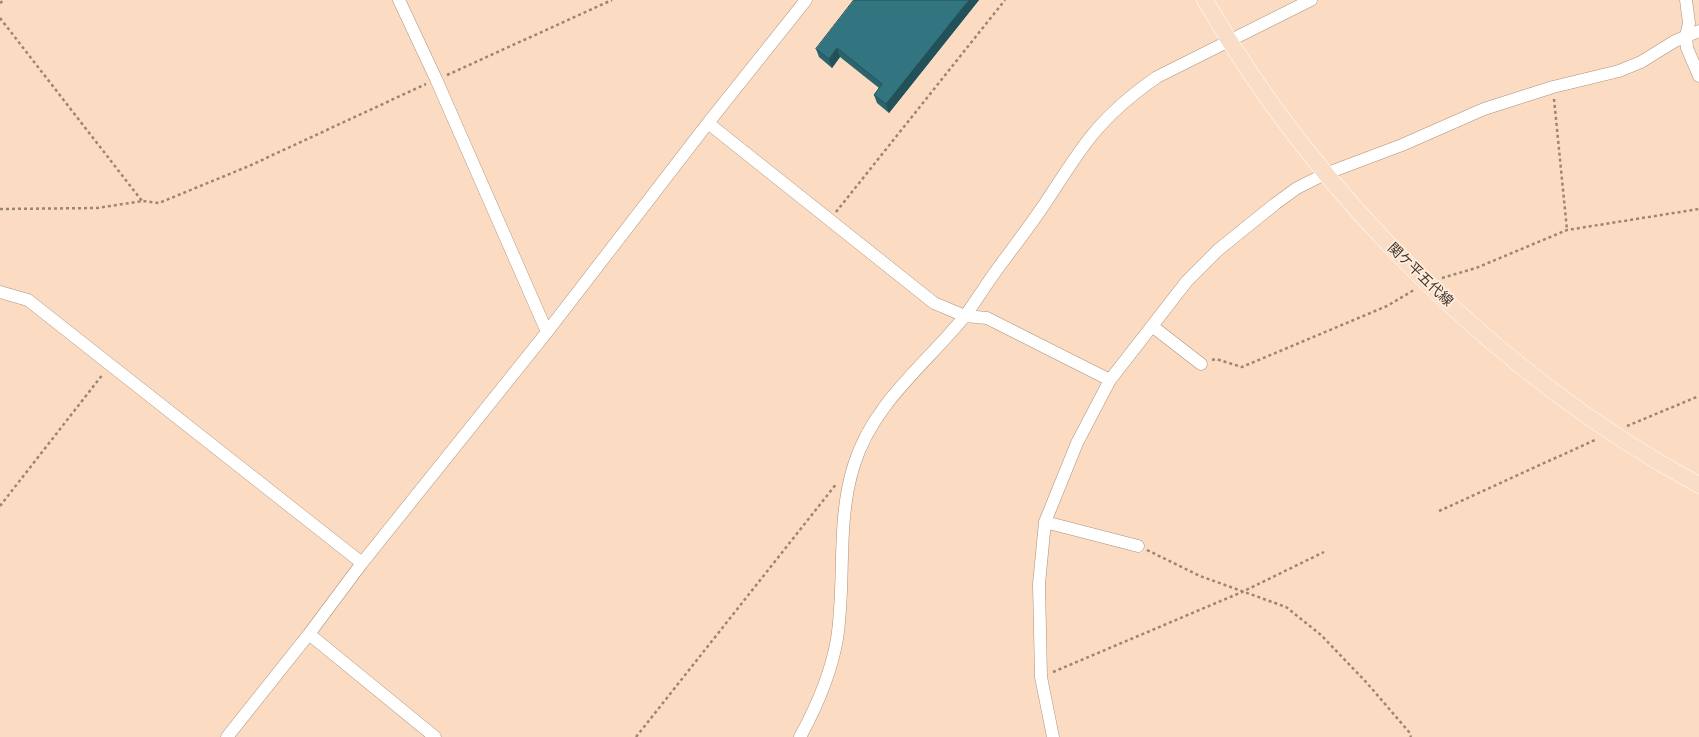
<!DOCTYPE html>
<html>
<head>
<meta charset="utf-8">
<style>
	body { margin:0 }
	canvas { display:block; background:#fbdcc2 }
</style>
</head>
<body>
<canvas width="1699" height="737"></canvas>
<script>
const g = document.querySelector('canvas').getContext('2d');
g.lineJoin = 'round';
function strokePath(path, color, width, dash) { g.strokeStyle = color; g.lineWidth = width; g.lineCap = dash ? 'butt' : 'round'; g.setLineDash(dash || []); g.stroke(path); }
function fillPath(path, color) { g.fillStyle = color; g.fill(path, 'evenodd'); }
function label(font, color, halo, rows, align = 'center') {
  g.font = font + ' Manrope,"Noto Sans JP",sans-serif'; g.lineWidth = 4; g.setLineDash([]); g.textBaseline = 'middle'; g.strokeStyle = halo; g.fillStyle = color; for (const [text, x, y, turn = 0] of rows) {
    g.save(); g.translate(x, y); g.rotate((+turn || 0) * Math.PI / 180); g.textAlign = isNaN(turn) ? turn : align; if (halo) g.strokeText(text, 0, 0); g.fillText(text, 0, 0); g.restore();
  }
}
const minor = new Path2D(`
	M399,0L436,79L547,332
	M1686,0L1689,23L1686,36L1687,48L1699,76
	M708,123L934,303L965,316L987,318L1110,380
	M0,292L28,300L362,563
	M1152,326L1201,364
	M1045,522L1138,546
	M309,634L435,737
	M227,737L309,634L362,563L547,332L708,123L806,0
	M800,737C817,706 831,674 837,639C846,581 836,521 854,465C873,403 926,364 965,316C976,301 985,286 996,271C1012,249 1029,227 1044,205C1060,181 1075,156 1093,134C1111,112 1134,93 1157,77L1311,0
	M1053,737L1041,677L1039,584L1045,522L1077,443L1110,380L1187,281L1218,250L1275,204L1297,188L1325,174L1402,145L1484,109L1553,87L1619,71L1641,62L1675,41L1699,31`);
const major = new Path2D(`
	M1205,0C1316,195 1501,378 1699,485`);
strokePath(minor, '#ad9079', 13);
strokePath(major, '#fff', 17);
strokePath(new Path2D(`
	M0,3L4,0
	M0,18L142,201
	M447,75L612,0
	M1554,99L1567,230
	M0,209L97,208L143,201L159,203L249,166L426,84
	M836,212L1005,0
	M1442,278L1476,268L1567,230L1699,209
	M1212,360L1216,359L1242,367L1387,306L1414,290
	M1627,426L1699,396
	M0,506L103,374
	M1439,511L1597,439
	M1147,550L1200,576L1286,607L1321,635L1367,683L1409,732L1411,737
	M1053,672L1242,592L1324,552
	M636,737L837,483`), '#9b8574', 2.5, [3, 3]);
strokePath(minor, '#fff', 12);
strokePath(major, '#f9ddc6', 16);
fillPath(new Path2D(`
	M979,0L889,113L877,103L874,95L879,88L840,57L832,68L819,57L816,49Z`), '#2b646d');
fillPath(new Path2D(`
	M969,0H979L889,113L886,104Z
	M837,48L840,57L832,68L829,59Z`), '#235159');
const building = new Path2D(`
	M854,0H969L886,104L874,95L882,84L837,48L829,59L816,49Z`);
fillPath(building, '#32747f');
strokePath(building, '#235159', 1);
label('14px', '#3f3329', '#ffecdc', [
	["関ケ平五代線",1420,275,44]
]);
</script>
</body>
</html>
